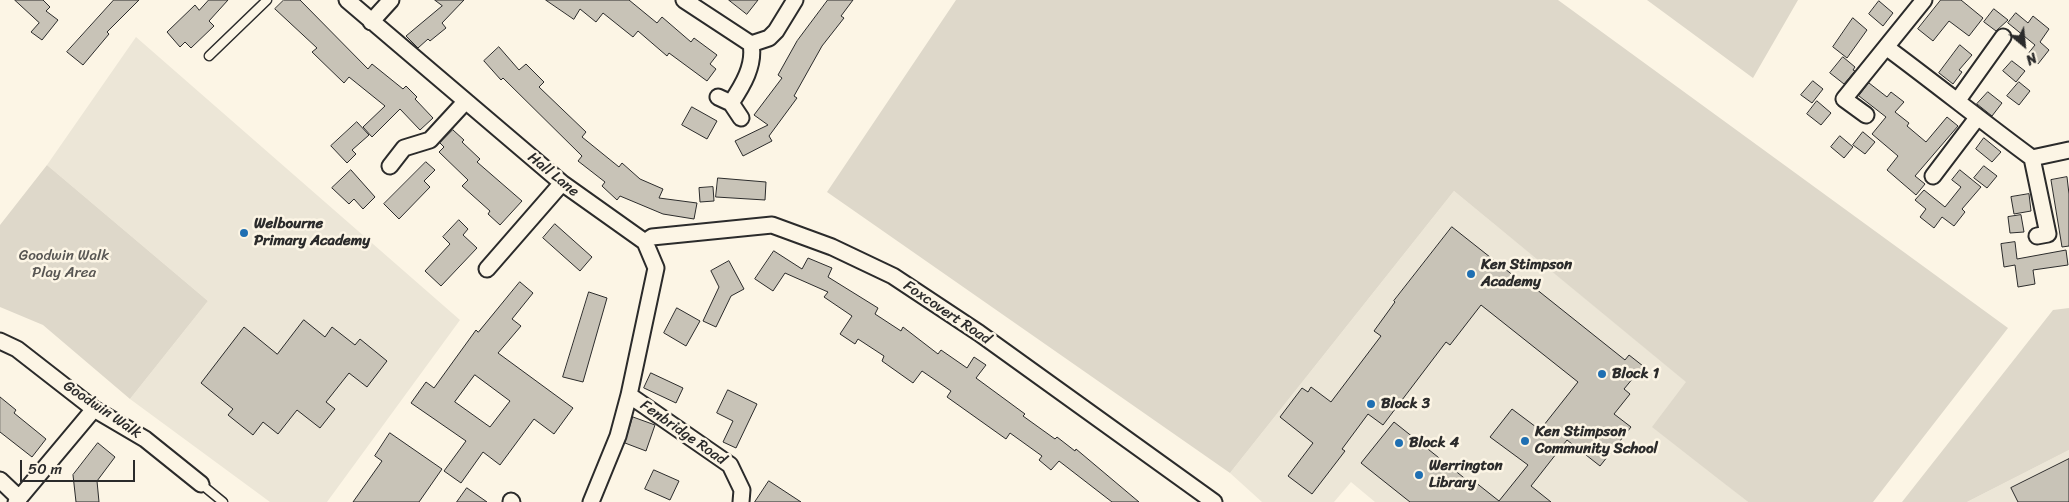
<!DOCTYPE html>
<html>
<head>
<meta charset="utf-8">
<style>
	body { margin:0 }
	#map { position:relative; width:2069px; height:502px; overflow:hidden; background:#fcf5e5; font-family:Sriracha,sans-serif }
	canvas { display:block }
	.north { position:absolute; left:1999px; top:20px; width:50px; height:50px; -webkit-text-stroke:4px #fcf5e5; paint-order:stroke; rotate:152deg; font-size:14px; font-weight:700; line-height:20px; text-align:center; color:#2b2b2b }
	.north::after { content:''; display:block; margin:auto; width:18px; height:22px; background:#2b2b2b; clip-path:polygon(50% 0,100% 100%,50% 72%,0 100%) }
	.scale { position:absolute; left:20px; top:460px; width:115px; height:22px; box-sizing:border-box; border:2px solid #2b2b2b; border-top:0; padding-left:6px; font-size:15px; line-height:18px; white-space:nowrap; color:#2b2b2b; -webkit-text-stroke:4px #fcf5e5; paint-order:stroke }
</style>
</head>
<body>
<div id="map">
<canvas width="2069" height="502"></canvas>
<div class="north">N</div>
<div class="scale">50 m</div>
</div>
<script>
const g = document.querySelector('canvas').getContext('2d');
g.lineJoin = 'round';
function fillPath(path, color) { g.fillStyle = color; g.fill(path, 'evenodd'); }
function strokePath(path, color, width, dash) { g.strokeStyle = color; g.lineWidth = width; g.lineCap = dash ? 'butt' : 'round'; g.setLineDash(dash || []); g.stroke(path); }
function label(font, color, halo, rows, align = 'center') {
  g.font = font + ' Sriracha,sans-serif'; g.lineWidth = 5; g.setLineDash([]); g.textBaseline = 'middle'; g.strokeStyle = halo; g.fillStyle = color; for (const [text, x, y, turn = 0] of rows) {
    g.save(); g.translate(x, y); g.rotate((+turn || 0) * Math.PI / 180); g.textAlign = isNaN(turn) ? turn : align; if (halo) g.strokeText(text, 0, 0); g.fillText(text, 0, 0); g.restore();
  }
}
fillPath(new Path2D(`
	M136,37L460,320L327,502H270L130,399L208,301L47,165Z
	M1454,191L1687,382L1722,481L1748,502H1375L1351,482L1334,502H1262L1230,473Z
	M2069,450V502H1967Z`), '#ece6d7');
fillPath(new Path2D(`
	M956,0H1558L2008,328L1873,502H1748L1652,427L1686,382L1454,191L1230,473L827,192Z
	M1647,0H1798L1753,78Z
	M47,165L208,301L130,399L43,325L0,307V225Z
	M2069,308V450L1967,502H1902L2053,310Z`), '#ded8ca');
const building = new Path2D(`
	M15,0H43L50,7L46,11L58,20L42,40L31,32L39,23Z
	M114,0H139L107,32L109,34L83,65L67,52Z
	M209,0H228L209,21L214,26L191,48L185,42L180,47L167,32L195,5L199,10Z
	M284,0H300L368,69L372,64L403,89L406,86L417,97L415,99L433,118L420,130L400,109L372,137L363,127L385,106L349,77L344,83L312,52L317,48L275,9Z
	M435,0H464L442,23L446,28L430,41L428,39L418,48L406,36L442,6Z
	M546,0H629L657,23L662,17L691,42L694,38L717,55L710,64L716,69L707,81L669,53L667,56L638,31L633,37L603,13L596,22L580,9L574,19Z
	M729,0H758L747,14Z
	M828,0H853L841,16L844,18L822,46L794,96L797,98L769,136L772,141L743,156L735,141L768,125L754,115L782,78L778,75L797,41Z
	M1941,0H1961L1983,18L1969,36L1949,21L1933,41L1918,29Z
	M1879,1L1893,13L1883,26L1869,14Z
	M1994,9L2008,20L1996,31L1984,22Z
	M2016,13L2028,23L2033,16L2049,29L2040,42L2049,50L2038,64L2027,55L2035,45L2008,23Z
	M1853,18L1867,30L1847,58L1833,47Z
	M1960,45L1972,55L1959,70L1962,72L1953,84L1939,73Z
	M499,47L519,70L526,64L544,82L539,87L586,132L582,137L619,167L622,163L640,179L663,189L659,198L697,203L694,219L663,214L620,196L617,200L602,186L605,182L578,161L582,156L503,78L501,80L484,61Z
	M1843,57L1855,67L1853,70L1855,71L1844,84L1830,73Z
	M2012,61L2025,71L2016,82L2003,71Z
	M1813,81L1823,89L1812,103L1801,95Z
	M2019,82L2030,91L2019,105L2007,96Z
	M1869,83L1887,97L1891,92L1904,102L1895,112L1909,123L1907,126L1926,142L1947,117L1958,126L1915,176L1925,184L1916,195L1887,170L1898,156L1872,134L1886,117L1859,96Z
	M1988,92L2002,103L1992,116L1977,104Z
	M1817,101L1831,113L1821,125L1807,114Z
	M692,107L717,121L707,139L682,125Z
	M357,122L369,135L352,150L356,154L347,163L331,146Z
	M453,130L464,140L462,142L480,159L477,162L522,201L500,225L488,214L490,211L462,186L468,180L439,152L444,147L440,143Z
	M1863,132L1875,142L1865,154L1853,145Z
	M1840,136L1853,147L1844,158L1831,147Z
	M1984,138L2001,152L1992,162L1976,149Z
	M426,162L435,170L424,181L430,187L399,219L384,204Z
	M1984,166L1997,176L1987,188L1974,178Z
	M351,170L375,197L363,209L354,199L349,204L332,188Z
	M1960,170L1981,187L1962,209L1965,212L1954,226L1942,217L1934,228L1920,217L1926,209L1915,200L1924,190L1945,207L1961,187L1952,180Z
	M2067,177L2069,194V246L2062,247L2051,180Z
	M718,178L766,182L765,200L716,197Z
	M713,187L714,201L700,202L699,188Z
	M2029,194L2031,211L2014,214L2011,197Z
	M2021,215L2024,232L2010,233L2008,217Z
	M459,220L468,229L463,235L477,248L441,286L425,271L450,244L443,237Z
	M555,224L592,257L580,271L543,238Z
	M1452,227L1519,280L1521,277L1625,360L1629,355L1643,366L1624,389L1630,394L1614,414L1631,427L1600,466L1567,440L1531,486L1551,502H1410L1361,463L1394,422L1473,485L1475,482L1499,501L1528,465L1490,437L1512,409L1540,430L1578,382L1481,305L1450,345L1446,342L1383,425L1368,414L1342,449L1345,451L1312,494L1288,476L1313,443L1280,417L1302,388L1308,392L1311,387L1331,402L1381,336L1374,331L1395,302L1394,301Z
	M2015,242L2017,259L2066,250L2068,265L2033,270L2035,284L2018,287L2015,265L2004,267L2001,244Z
	M774,251L802,269L808,258L832,268L828,277L878,308L875,314L901,331L903,327L938,354L941,350L967,368L974,357L986,365L976,378L1025,414L1023,416L1055,439L1057,437L1075,451L1076,449L1139,502H1112L1059,461L1051,470L1039,460L1042,456L1010,433L1006,439L947,397L951,391L922,371L913,383L882,361L884,356L858,339L855,344L840,334L852,316L824,297L828,292L785,273L773,291L755,279Z
	M729,261L744,289L731,296L716,327L703,321L719,287L711,271Z
	M520,282L533,293L512,319L521,326L498,353L573,408L554,434L534,419L500,465L483,452L461,483L444,471L466,441L411,403L426,382L434,388L476,330L478,332ZM475,375L510,401L490,427L455,402Z
	M589,292L607,298L583,382L563,377Z
	M677,308L700,321L686,346L664,333Z
	M304,320L325,337L332,327L355,345L360,339L387,361L367,387L349,373L326,402L335,409L320,428L297,410L278,434L263,422L253,435L228,415L233,409L201,383L244,327L277,354Z
	M651,373L683,388L676,403L644,388Z
	M728,390L757,404L736,448L723,442L733,421L717,413Z
	M0,397L16,410L14,413L46,439L32,457L0,432Z
	M633,417L655,425L646,451L625,443Z
	M390,433L442,469L419,502H353L382,461L375,456Z
	M98,443L115,457L97,481L99,502H76L73,475Z
	M2069,459V502H2018L2011,488Z
	M654,470L679,481L670,500L645,489Z
	M769,481L801,502H755Z
	M467,488L487,502H457Z`);
fillPath(building, '#c8c3b7');
strokePath(building, '#2b2b2b', 1);
const service = new Path2D(`
	M209,56L267,0
	M201,484L223,502`);
const minor = new Path2D(`
	M347,0L562,183L645,242L656,268L629,395L618,436L591,502
	M684,0L751,44L769,38L776,31L795,0
	M371,22L391,0
	M1886,47C1936,84 1983,122 2032,158L2069,150
	M718,97L731,103L741,118
	M1958,100L2003,37
	M731,103C743,85 755,65 751,44
	M1866,115L1844,99L1924,0
	M2032,158L2048,234L2037,236
	M390,166L404,148L430,140L465,102
	M1933,176L1977,118
	M645,242L652,237L772,225L832,247L893,276L979,333L1214,502
	M487,269L562,183
	M0,341L17,349L94,409L145,439L201,484
	M629,395L730,465L742,490L741,502
	M0,480L19,498
	M511,501L512,502
	M16,502L94,409`);
strokePath(service, '#2b2b2b', 11);
strokePath(minor, '#2b2b2b', 19);
strokePath(service, '#fcf5e5', 8);
strokePath(minor, '#fcf5e5', 15);
for (const [x, y, r, color] of [
	[244,233,5,"#1f6fb2"],
	[1471,274,5,"#1f6fb2"],
	[1602,374,5,"#1f6fb2"],
	[1371,404,5,"#1f6fb2"],
	[1525,441,5,"#1f6fb2"],
	[1399,443,5,"#1f6fb2"],
	[1419,475,5,"#1f6fb2"]
]) { const dot = new Path2D(); dot.arc(x, y, r, 0, 2 * Math.PI); g.fillStyle = color; g.fill(dot); strokePath(dot, '#fcf5e5', 2); }
label('15px', '#2b2b2b', '#fcf5e5', [
	["Hall Lane",553,175,39],
	["Foxcovert Road",947,313,34],
	["Goodwin Walk",102,410,34],
	["Fenbridge Road",683,433,35]
]);
label('bold 15px', '#2b2b2b', '#fcf5e5', [
	["Welbourne",254,224],
	["Primary Academy",254,241],
	["Ken Stimpson",1481,265],
	["Academy",1481,282],
	["Block 1",1612,374],
	["Block 3",1381,404],
	["Ken Stimpson",1535,432],
	["Community School",1535,449],
	["Block 4",1409,443],
	["Werrington",1429,466],
	["Library",1429,483]
], 'left');
label('15px', '#585653', '#fcf5e5', [
	["Goodwin Walk",64,256],
	["Play Area",64,273]
]);
</script>
</body>
</html>
